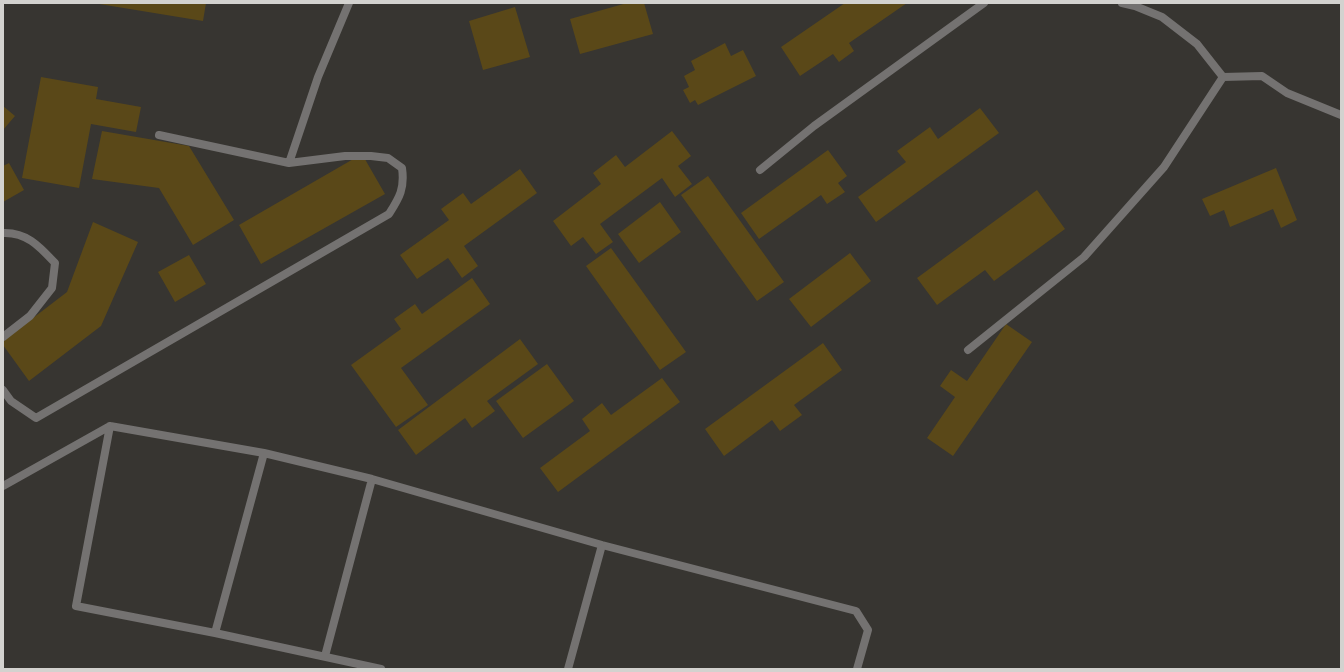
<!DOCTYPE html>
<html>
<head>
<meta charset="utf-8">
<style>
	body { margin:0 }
	#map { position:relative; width:1344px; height:672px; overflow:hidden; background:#373531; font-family:"PT Sans",sans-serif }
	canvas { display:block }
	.frame { position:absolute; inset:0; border:4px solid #d3d2cf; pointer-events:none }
</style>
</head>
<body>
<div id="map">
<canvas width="1344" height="672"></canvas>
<div class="frame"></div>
</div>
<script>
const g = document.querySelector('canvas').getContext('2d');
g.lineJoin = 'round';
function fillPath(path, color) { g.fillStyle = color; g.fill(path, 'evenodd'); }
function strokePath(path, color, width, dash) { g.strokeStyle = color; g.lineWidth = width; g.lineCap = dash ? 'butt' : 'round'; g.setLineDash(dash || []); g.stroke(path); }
fillPath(new Path2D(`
	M93,3H206L203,21Z
	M627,3H644L653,34L580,54L570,19Z
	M845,3H907L849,43L854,51L839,62L833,54L800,76L781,47Z
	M515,7L530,57L483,70L469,21Z
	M725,43L731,56L743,50L756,76L698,105L695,100L690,103L683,90L689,87L684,76L695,70L691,61Z
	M41,77L98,87L96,99L141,107L136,132L91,124L79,188L22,178Z
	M3,106L15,116L3,130Z
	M980,108L999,133L876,222L858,197L906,162L897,151L930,127L938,139Z
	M102,131L189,146L234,220L193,245L159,188L92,179Z
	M672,131L691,156L678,166L692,184L675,197L662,178L600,224L613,242L596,254L583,237L571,246L553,221L601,184L593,173L616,155L625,167Z
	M828,150L847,176L838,183L845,192L827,204L821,195L759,239L741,213Z
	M362,154L385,194L261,264L239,225Z
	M9,163L24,190L3,202V166Z
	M1276,168L1297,220L1281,228L1273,209L1230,227L1224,210L1210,216L1202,199Z
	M520,169L537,193L464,246L478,266L462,278L448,258L417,279L400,255L449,220L441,209L463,193L471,204Z
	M708,176L784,282L757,301L681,195Z
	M1037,190L1065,229L994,281L985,270L937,305L917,278Z
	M660,202L681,232L639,263L618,234Z
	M93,222L138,242L101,326L29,381L3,345V341L67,292Z
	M611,248L686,352L660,370L586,266Z
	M850,253L871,281L811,327L789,299Z
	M189,255L206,284L175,302L158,272Z
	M472,278L490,304L401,368L428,405L396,427L351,365L401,329L394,319L415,304L422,314Z
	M1006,324L1032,342L953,456L927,438L955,397L940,386L951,370L967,381Z
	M520,339L538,364L487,401L495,411L472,428L465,418L416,455L398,430Z
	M823,343L842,370L794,405L802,415L780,431L772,420L724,456L705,429Z
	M547,364L574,401L523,438L496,401Z
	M662,378L680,402L558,492L540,468L590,431L582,419L602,403L611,415Z`), '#5a4818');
strokePath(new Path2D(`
	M1122,3L1135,6L1162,17L1197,44L1223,77L1262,76L1287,93L1341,115
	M289,163L318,77L349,3
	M760,170L814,126L984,3
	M3,233C27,232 40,247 55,263L52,288L30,316L3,337
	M968,350L1084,257L1164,167L1223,77
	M3,390L11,401L36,418L389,214C399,198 405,189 402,168L388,158L371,156H345L289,163L159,135
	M110,426L76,606L215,633L381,669
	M3,486L110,426L264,453L372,479L602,545L856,611L868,630L857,669
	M215,633L264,453
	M325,656L372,479
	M568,669L602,545`), '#747271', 8);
</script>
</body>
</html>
